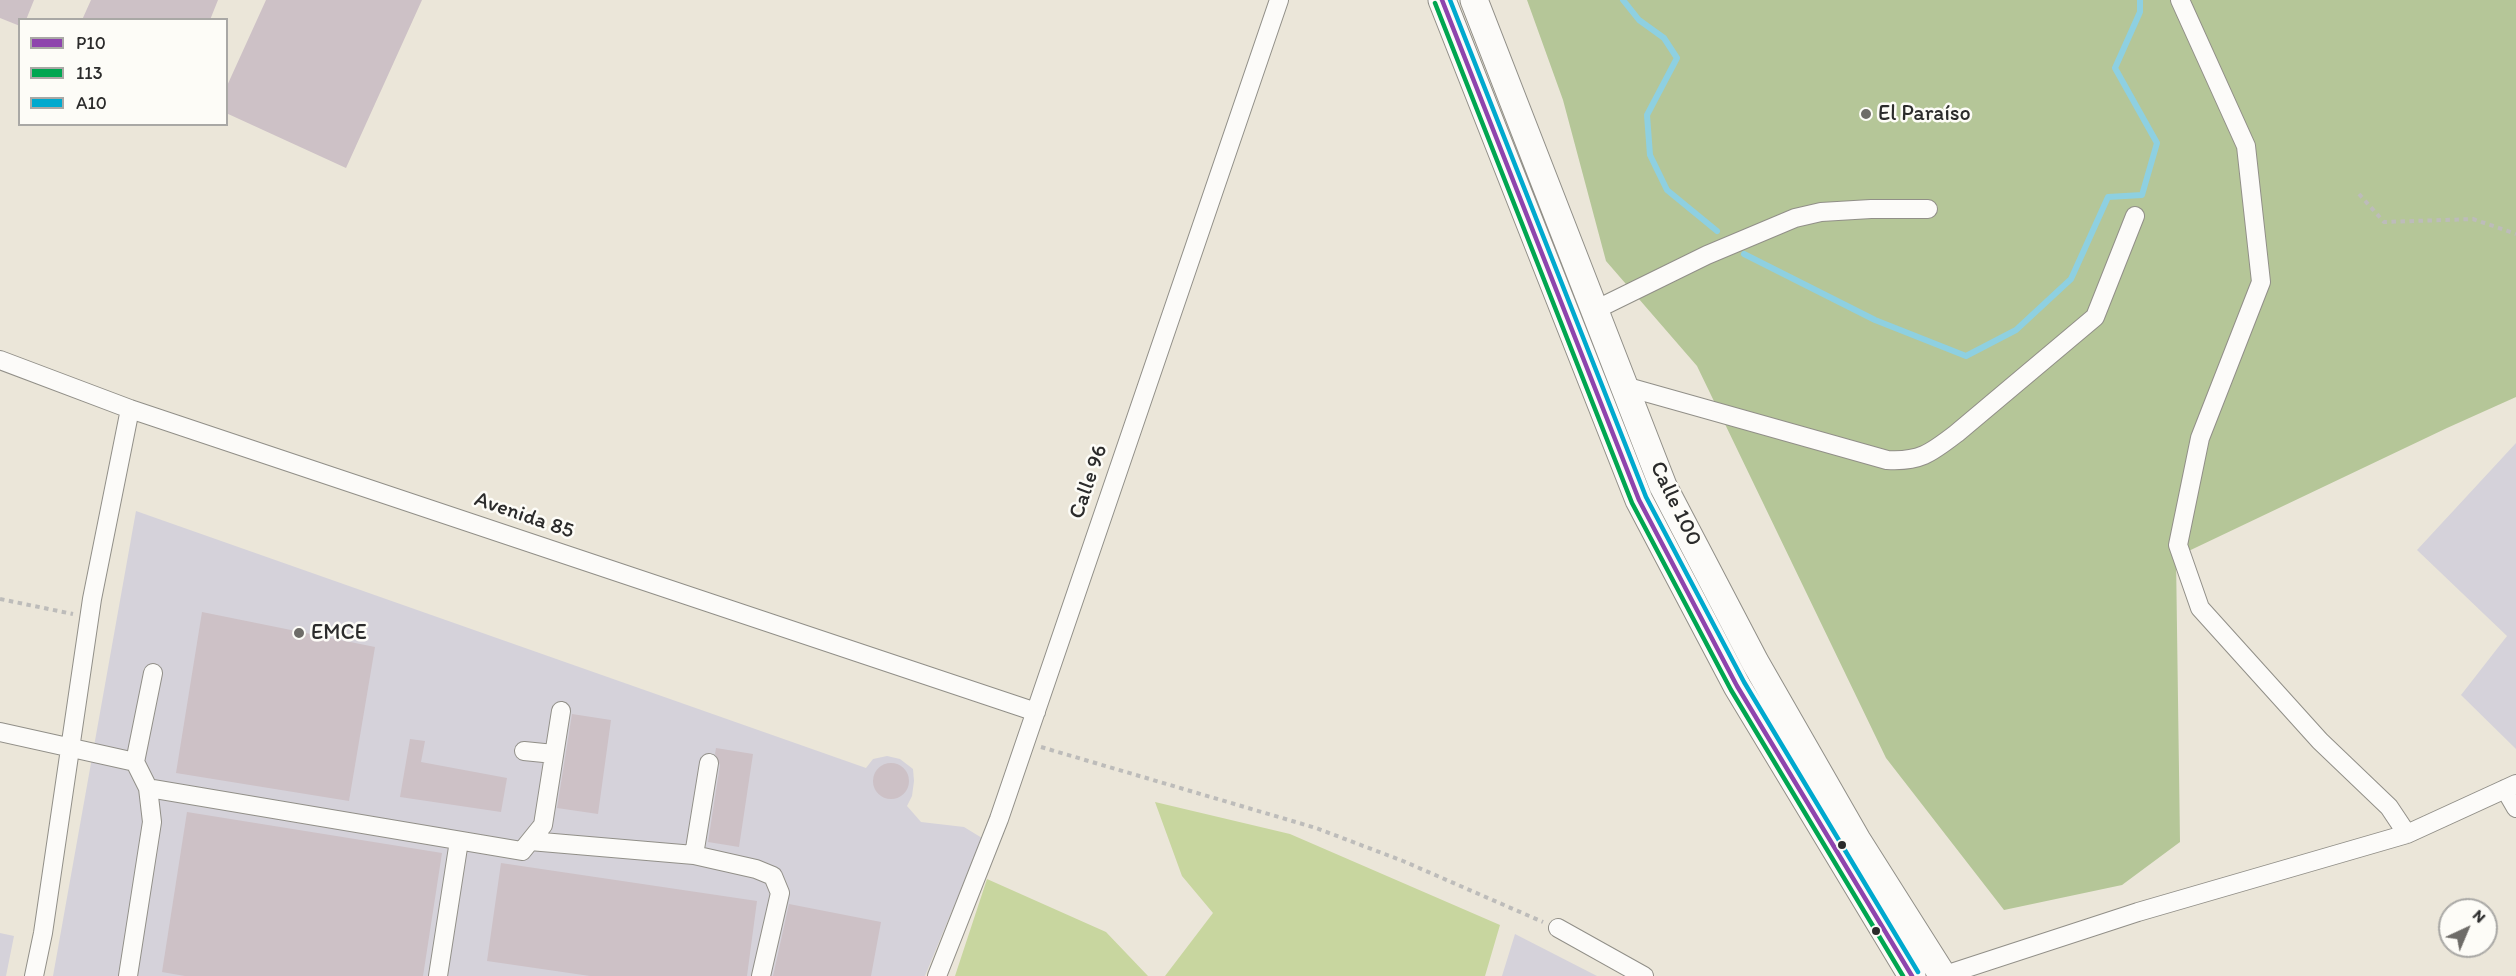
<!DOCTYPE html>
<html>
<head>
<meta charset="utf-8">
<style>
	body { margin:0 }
	#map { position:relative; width:2516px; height:976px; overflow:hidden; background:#ebe6d9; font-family:Itim,sans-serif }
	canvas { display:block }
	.legend { position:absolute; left:18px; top:18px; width:210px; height:108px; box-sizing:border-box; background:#fdfcf7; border:2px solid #a9a8a5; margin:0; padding:8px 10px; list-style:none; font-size:18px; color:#2b2b2b }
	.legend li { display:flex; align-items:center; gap:12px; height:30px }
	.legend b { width:30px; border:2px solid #a9a8a5 }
	.north { position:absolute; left:2438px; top:898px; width:60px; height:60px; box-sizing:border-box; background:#fdfcf7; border:2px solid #a9a8a5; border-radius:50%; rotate:44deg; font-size:16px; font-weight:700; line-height:24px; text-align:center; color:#2b2b2b }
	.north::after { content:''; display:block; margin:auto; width:21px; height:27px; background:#6e6c68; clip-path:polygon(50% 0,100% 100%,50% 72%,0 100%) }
</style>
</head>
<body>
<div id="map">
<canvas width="2516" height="976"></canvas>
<ul class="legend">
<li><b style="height:8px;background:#8e44ad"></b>P10</li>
<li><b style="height:8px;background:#00a651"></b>113</li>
<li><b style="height:8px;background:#00a9ce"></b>A10</li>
</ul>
<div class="north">N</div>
</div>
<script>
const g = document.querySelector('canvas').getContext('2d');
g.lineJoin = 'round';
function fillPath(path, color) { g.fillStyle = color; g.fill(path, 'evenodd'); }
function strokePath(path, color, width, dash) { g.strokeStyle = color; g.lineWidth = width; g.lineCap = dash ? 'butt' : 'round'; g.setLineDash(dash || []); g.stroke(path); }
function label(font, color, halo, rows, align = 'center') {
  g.font = font + ' Itim,sans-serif'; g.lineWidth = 5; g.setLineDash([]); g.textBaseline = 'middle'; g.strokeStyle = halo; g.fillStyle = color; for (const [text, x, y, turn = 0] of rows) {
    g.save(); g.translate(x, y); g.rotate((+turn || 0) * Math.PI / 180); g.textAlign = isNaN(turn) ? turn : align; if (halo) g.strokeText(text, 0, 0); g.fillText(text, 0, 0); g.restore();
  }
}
fillPath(new Path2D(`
	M2516,443V749L2461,695L2507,636L2417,550Z
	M136,511L866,768L873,759L887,756L900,759L913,769L914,781L912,796L907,806L921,822L964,827L982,838L925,976H53Z
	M0,933L14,936L6,976H0Z
	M1515,934L1597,976H1502Z`), '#d5d2da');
fillPath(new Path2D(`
	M1155,802L1290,834L1500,925L1485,976H1165L1213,913L1182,876Z
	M987,879L1106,932L1148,976H955Z`), '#c8d69f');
fillPath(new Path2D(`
	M1527,0H2516V397L2447,428L2176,557L2180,842L2122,885L2004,910L1886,758L1697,366L1606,261L1563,100Z`), '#b5c698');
strokePath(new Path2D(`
	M1623,0L1639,20L1664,38L1677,58L1647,115L1650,155L1667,190L1717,231
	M1744,254L1875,320L1966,356L2016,330L2071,279L2108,197L2142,195L2157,143L2115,68L2140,12V0`), '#8ed0e1', 6);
fillPath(new Path2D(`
	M0,0H34L26,20H20V26L0,18Z
	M91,0H218L210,20H82Z
	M266,0H422L346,168L226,113V88Z
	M202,612L375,647L349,801L176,773Z
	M572,714L611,720L598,814L557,808Z
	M410,739L425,741L421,762L507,778L501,812L400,797Z
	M716,748L753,754L739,847L708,842L720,765L715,754Z
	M873 781a18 18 0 1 1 36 0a18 18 0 1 1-36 0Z
	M187,812L442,853L423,976H185L162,972Z
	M501,863L757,901L747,976H590L487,961Z
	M789,904L881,922L871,976H773Z`), '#cdc1c6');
const minor = new Path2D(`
	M2180,0L2246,146L2261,282L2200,438L2178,545L2200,608L2320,741L2389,807L2407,834
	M1595,310L1707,255L1795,218L1821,212L1871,209H1928
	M0,360L130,409L1036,712
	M1624,386L1887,460C1920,462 1931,453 1957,433L2095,317L2135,216
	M0,732L135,762L148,788L152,822L128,976
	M524,751L554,754
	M135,762L153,673
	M148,788L522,851L543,825L561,711
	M2505,789L2516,808
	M530,841L694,855L756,869L773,876L780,893L761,976
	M694,855L709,763
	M1558,928L1644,976
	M34,976L43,933L92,599L130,409
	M438,976L459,841
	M937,976L999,819L1279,0
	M1942,976L2138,912L2407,834L2516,784`);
const highway = new Path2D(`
	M1442,0L1639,500L1737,686L1912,976
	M1474,0L1663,486L1755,662L1857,840L1943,976`);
strokePath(minor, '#918f88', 20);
strokePath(highway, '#918f88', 29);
strokePath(new Path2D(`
	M2359,194L2384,222L2473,219L2516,234
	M0,599L73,614
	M1041,747L1316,828L1403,861L1543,922`), '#bdbcba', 4, [4.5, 4.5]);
strokePath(minor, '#fcfbf9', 18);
strokePath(highway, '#fcfbf9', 27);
strokePath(new Path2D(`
	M1442,0L1639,500L1737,686L1912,976`), '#8e44ad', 4.5);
strokePath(new Path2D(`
	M1435,3L1632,503L1731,690L1903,976`), '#00a651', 4.5);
strokePath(new Path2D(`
	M1450,0L1646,497L1744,682L1918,972`), '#00a9ce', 4.5);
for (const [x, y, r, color] of [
	[1866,114,6,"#6e6c68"],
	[299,633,6,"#6e6c68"],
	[1842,845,5,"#2b2b2b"],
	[1876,931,5,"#2b2b2b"]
]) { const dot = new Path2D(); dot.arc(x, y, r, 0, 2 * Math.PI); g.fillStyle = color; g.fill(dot); strokePath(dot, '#fdfcf7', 2); }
label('22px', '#2b2b2b', '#fdfcf7', [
	["El Paraíso",1878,114],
	["EMCE",311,633]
], 'left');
label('22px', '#2b2b2b', '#fdfcf7', [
	["Calle 96",1089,482,-71],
	["Calle 100",1675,504,64],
	["Avenida 85",524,516,19]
]);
</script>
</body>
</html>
